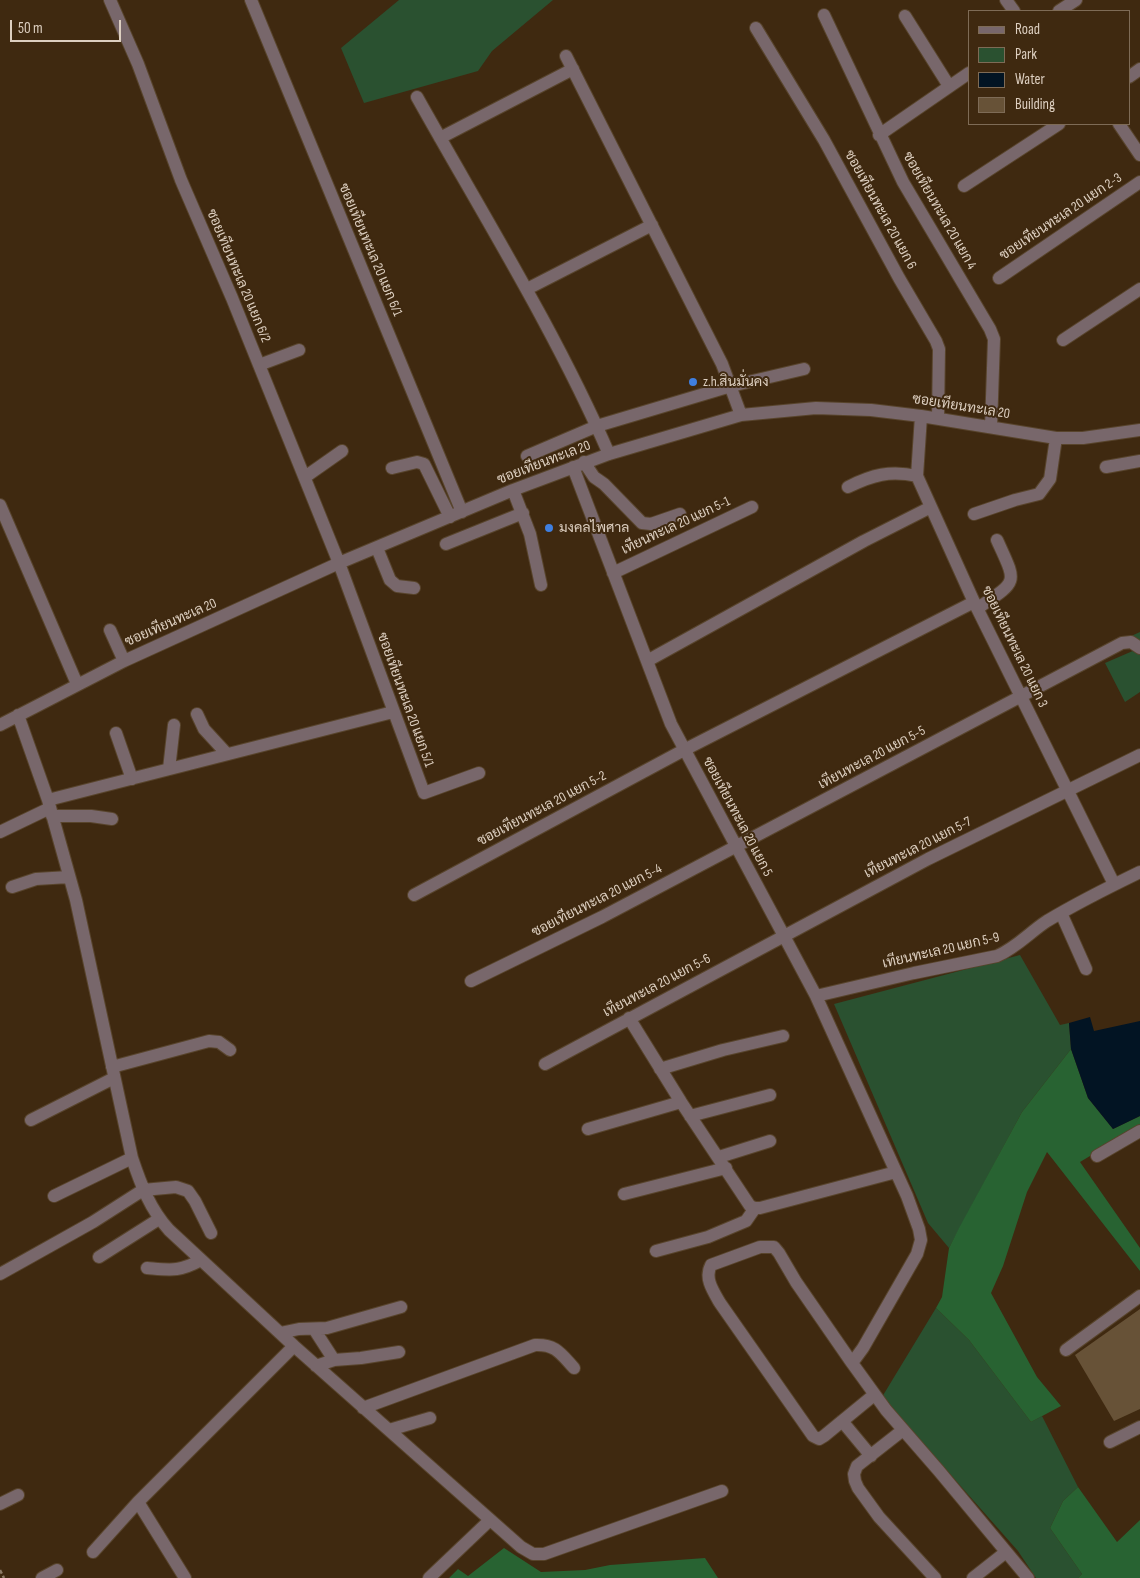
<!DOCTYPE html>
<html>
<head>
<meta charset="utf-8">
<style>
	body { margin:0 }
	#map { position:relative; width:1140px; height:1578px; overflow:hidden; background:#3f2910; font-family:"Sofia Sans Condensed",sans-serif }
	canvas { display:block }
	.legend { position:absolute; left:968px; top:10px; width:162px; height:115px; box-sizing:border-box; background:#3f2910; border:1px solid #7e6b56; margin:0; padding:6px 9px; list-style:none; font-size:15px; color:#ddcfc0 }
	.legend li { display:flex; align-items:center; gap:10px; height:25px }
	.legend b { width:25px; border:1px solid #7e6b56 }
	.scale { position:absolute; left:10px; top:20px; width:111px; height:22px; box-sizing:border-box; border:2px solid #ddcfc0; border-top:0; padding-left:6px; font-size:15px; line-height:18px; white-space:nowrap; color:#ddcfc0; -webkit-text-stroke:4px #3f2910; paint-order:stroke }
</style>
</head>
<body>
<div id="map">
<canvas width="1140" height="1578"></canvas>
<ul class="legend">
<li><b style="height:6px;background:#78676b"></b>Road</li>
<li><b style="height:14px;background:#2a5130"></b>Park</li>
<li><b style="height:14px;background:#021423"></b>Water</li>
<li><b style="height:14px;background:#675237"></b>Building</li>
</ul>
<div class="scale">50 m</div>
</div>
<script>
const g = document.querySelector('canvas').getContext('2d');
g.lineJoin = 'round';
function fillPath(path, color) { g.fillStyle = color; g.fill(path, 'evenodd'); }
function strokePath(path, color, width, dash) { g.strokeStyle = color; g.lineWidth = width; g.lineCap = dash ? 'butt' : 'round'; g.setLineDash(dash || []); g.stroke(path); }
function label(font, color, halo, rows, align = 'center') {
  g.font = font + ' "Sofia Sans Condensed",Sarabun,sans-serif'; g.lineWidth = 4; g.setLineDash([]); g.textBaseline = 'middle'; g.strokeStyle = halo; g.fillStyle = color; for (const [text, x, y, turn = 0] of rows) {
    g.save(); g.translate(x, y); g.rotate((+turn || 0) * Math.PI / 180); g.textAlign = isNaN(turn) ? turn : align; if (halo) g.strokeText(text, 0, 0); g.fillText(text, 0, 0); g.restore();
  }
}
fillPath(new Path2D(`
	M399,0H553L492,51L478,71L364,103L341,48Z
	M1140,632V692L1125,702L1105,663L1135,650L1129,637Z
	M1020,955L1060,1025L1069,1023L1071,1049L1022,1112L949,1248L928,1223L834,1004Z
	M936,1308L969,1340L1031,1422L1042,1416L1078,1487L1063,1501L1050,1528L1082,1574L1078,1578H1036L1018,1551L882,1397Z`), '#2a5130');
fillPath(new Path2D(`
	M1071,1049L1088,1098L1113,1129L1140,1116V1126L1080,1162L1140,1248V1271L1047,1152L1027,1192L1003,1266L991,1293L1037,1377L1061,1406L1031,1422L969,1340L936,1308L942,1297L949,1248L959,1228L1022,1112Z
	M1078,1487L1117,1542L1140,1520V1578H1078L1082,1574L1050,1528L1063,1501Z
	M504,1548L541,1572L585,1570L610,1565L705,1558L718,1578H449L458,1569L468,1576Z`), '#286332');
fillPath(new Path2D(`
	M1090,1017L1094,1031L1140,1021V1116L1113,1129L1088,1098L1071,1049L1069,1023Z`), '#021423');
fillPath(new Path2D(`
	M1140,1309V1409L1114,1421L1075,1355Z`), '#675237');
const minor = new Path2D(`
	M110,0L138,64L181,180L232,298L339,563L424,793L479,773
	M251,0L462,512
	M1006,0L1014,11
	M1059,11L1076,0
	M824,15L903,182L990,329L994,339L991,427
	M905,16L949,86
	M756,28L824,140L899,278L936,341L939,349L938,418
	M566,56L722,364L741,415
	M1129,77L1140,69
	M417,97C483,215 555,330 609,454
	M1119,124L1140,155
	M879,135L969,73
	M440,138L573,69
	M964,186L1059,124
	M999,278L1140,182
	M527,289L652,225
	M1063,340L1140,289
	M259,365L299,350
	M921,416L917,476L974,602L1114,884
	M527,456L597,426L731,386L804,369
	M584,462L594,477L604,484L642,523L651,524L680,514
	M573,467L671,724L816,996L907,1196L919,1229L921,1240L917,1254L863,1348L852,1363L886,1410L939,1471L1028,1578
	M1106,467L1140,461
	M392,468L417,462L424,464L450,517
	M305,477L342,451
	M848,487C872,475 890,470 917,476
	M513,490L530,534L541,585
	M0,505L77,684
	M974,514L1015,500L1039,494L1050,479L1056,438
	M446,544L523,513
	M377,548L390,580L397,586L414,588
	M613,573L752,507
	M978,608C1019,580 1017,584 997,540
	M110,630L124,661
	M647,661L864,541L931,507
	M197,714L204,729L227,754
	M18,715L48,800L76,900L132,1158C141,1185 150,1209 169,1230L294,1346L521,1547L533,1554H544L722,1491
	M0,725L124,661L339,563L513,490L609,454L741,415L816,408L871,410L921,416L1056,438H1083L1140,430
	M116,733L132,779
	M169,769L174,725
	M48,800L393,712
	M52,816H91L112,819
	M0,832L50,808
	M12,887L36,879L69,877
	M414,895L684,750L974,602
	M1061,913L1086,969
	M471,981L602,917L1122,643L1131,642L1140,648
	M816,996L914,973L997,956C1016,948 1030,932 1047,921C1077,903 1109,887 1140,872
	M629,1018L681,1102L750,1206L755,1208H760L896,1172
	M545,1064L928,859L1140,755
	M112,1067L209,1041L219,1042L230,1050
	M660,1069L723,1050L783,1036
	M690,1116L770,1095
	M31,1120L114,1078
	M588,1129L681,1102
	M1097,1156L1140,1131
	M719,1157L770,1141
	M624,1194L726,1168
	M54,1196L132,1158
	M656,1251L708,1237L746,1221L755,1208
	M99,1257L159,1219
	M147,1268C171,1270 179,1272 201,1260
	M0,1274L93,1222L143,1190L176,1187L188,1191L195,1201L211,1233
	M314,1329L334,1360
	M280,1333L299,1329L327,1328L401,1307
	M1066,1350L1140,1296
	M852,1363L796,1282L779,1253L774,1247H760L711,1265C704,1278 713,1291 720,1303L813,1436L819,1439L824,1436L874,1395
	M316,1366L334,1360L361,1358L399,1352
	M363,1408L535,1345C556,1344 561,1354 574,1368
	M842,1421L871,1456
	M389,1430L430,1418
	M903,1430L857,1466L854,1474L855,1481L858,1488L879,1517L935,1578
	M1110,1442L1140,1427
	M138,1502L185,1578
	M0,1504L18,1495
	M93,1552L138,1502L294,1346
	M42,1578L57,1570
	M429,1578L490,1520
	M973,1578L1006,1552`);
strokePath(minor, '#58442c', 14);
strokePath(new Path2D(`
	M0,1570L4,1578`), '#8d7b66', 2.5, [4, 2.5]);
strokePath(minor, '#78676b', 12);
for (const [x, y, r, color] of [
	[693,382,5,"#3f7fe0"],
	[549,528,5,"#3f7fe0"]
]) { const dot = new Path2D(); dot.arc(x, y, r, 0, 2 * Math.PI); g.fillStyle = color; g.fill(dot); strokePath(dot, '#3f2910', 2); }
label('14px', '#ddcfc0', '#3f2910', [
	["ซอยเทียนทะเล 20 แยก 6",880,210,61],
	["ซอยเทียนทะเล 20 แยก 4",939,211,60],
	["ซอยเทียนทะเล 20 แยก 2-3",1061,217,-34],
	["ซอยเทียนทะเล 20 แยก 6/1",370,250,67],
	["ซอยเทียนทะเล 20 แยก 6/2",238,276,67],
	["ซอยเทียนทะเล 20",961,407,9],
	["ซอยเทียนทะเล 20",544,463,-21],
	["เทียนทะเล 20 แยก 5-1",676,526,-25],
	["ซอยเทียนทะเล 20",171,623,-24],
	["ซอยเทียนทะเล 20 แยก 3",1014,647,64],
	["ซอยเทียนทะเล 20 แยก 5/1",405,700,70],
	["เทียนทะเล 20 แยก 5-5",872,758,-28],
	["ซอยเทียนทะเล 20 แยก 5-2",542,809,-28],
	["ซอยเทียนทะเล 20 แยก 5",737,817,62],
	["เทียนทะเล 20 แยก 5-7",918,848,-27],
	["ซอยเทียนทะเล 20 แยก 5-4",597,901,-27],
	["เทียนทะเล 20 แยก 5-9",941,951,-13],
	["เทียนทะเล 20 แยก 5-6",657,986,-28]
]);
label('14px', '#ddcfc0', '#3f2910', [
	["z.h.สินมั่นคง",703,382],
	["มงคลไพศาล",559,528]
], 'left');
</script>
</body>
</html>
